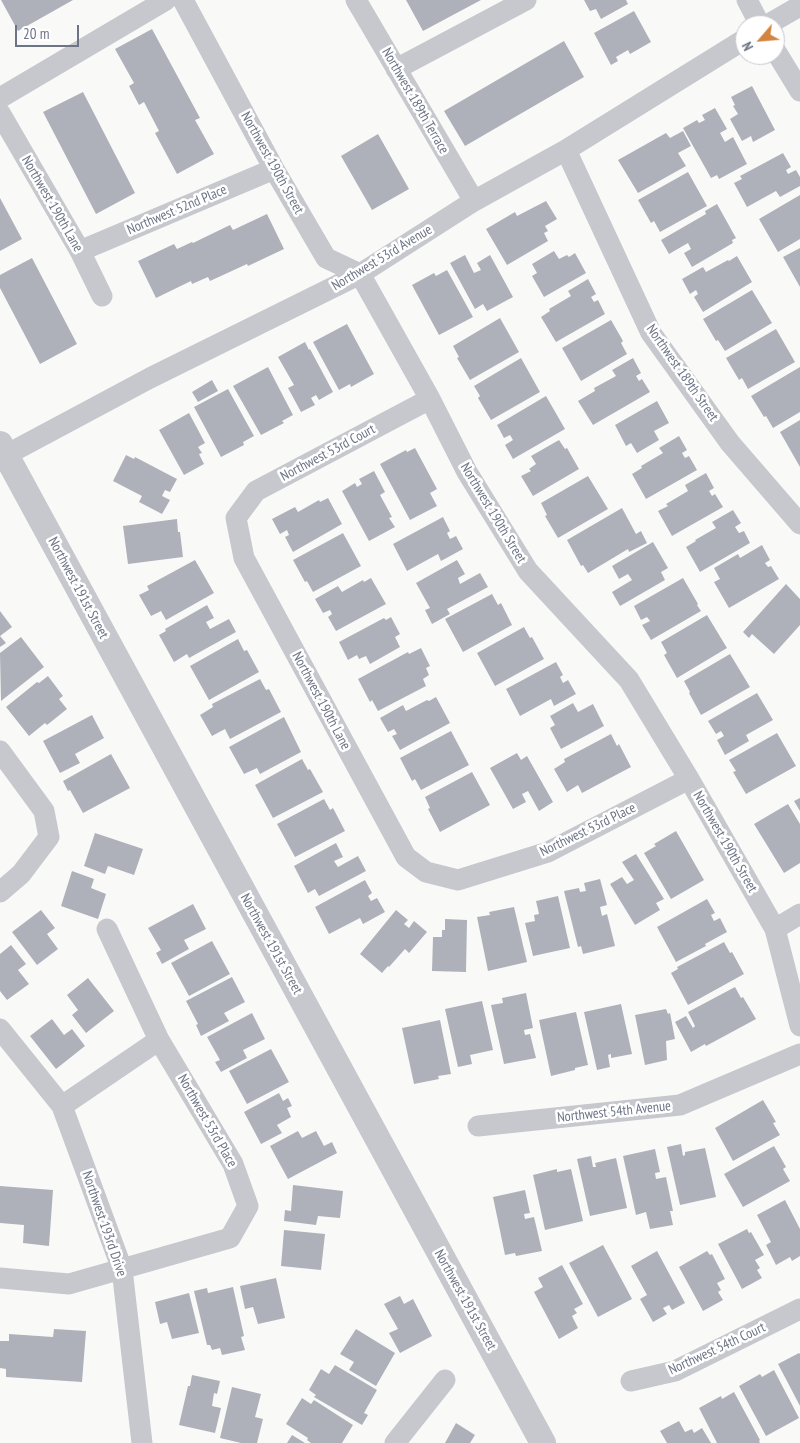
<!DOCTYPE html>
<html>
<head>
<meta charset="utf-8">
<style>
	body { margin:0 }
	#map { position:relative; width:800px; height:1443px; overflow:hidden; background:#f9faf8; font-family:"PT Sans Narrow",sans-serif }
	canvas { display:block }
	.north { position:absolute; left:735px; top:15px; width:50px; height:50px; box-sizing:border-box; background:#fff; border:1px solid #c4c7cf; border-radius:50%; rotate:243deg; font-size:14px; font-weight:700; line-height:20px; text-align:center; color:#6c7486 }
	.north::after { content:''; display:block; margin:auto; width:18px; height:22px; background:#d3843e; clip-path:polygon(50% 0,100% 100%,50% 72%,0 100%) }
	.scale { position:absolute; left:15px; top:25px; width:64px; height:22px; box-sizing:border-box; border:2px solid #6c7486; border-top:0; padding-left:6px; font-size:15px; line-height:18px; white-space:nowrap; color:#6c7486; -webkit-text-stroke:4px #fff; paint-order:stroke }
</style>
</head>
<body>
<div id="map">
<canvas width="800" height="1443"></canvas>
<div class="north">N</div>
<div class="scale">20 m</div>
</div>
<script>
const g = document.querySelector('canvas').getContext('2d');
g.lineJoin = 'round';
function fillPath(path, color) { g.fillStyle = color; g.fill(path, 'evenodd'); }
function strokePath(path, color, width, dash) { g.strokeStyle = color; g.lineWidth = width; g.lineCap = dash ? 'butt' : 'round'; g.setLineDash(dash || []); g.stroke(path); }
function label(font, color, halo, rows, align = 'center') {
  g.font = font + ' "PT Sans Narrow",sans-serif'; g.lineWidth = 5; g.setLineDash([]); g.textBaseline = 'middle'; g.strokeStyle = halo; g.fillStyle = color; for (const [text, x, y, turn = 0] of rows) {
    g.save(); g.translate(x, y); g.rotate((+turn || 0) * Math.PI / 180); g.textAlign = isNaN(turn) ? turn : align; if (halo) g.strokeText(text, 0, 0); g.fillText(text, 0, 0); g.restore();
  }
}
fillPath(new Path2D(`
	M1,0H73L18,31Z
	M406,0H481L423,31Z
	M584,0H626L628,4L601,19L596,9L590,11Z
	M634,11L651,42L630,54L628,50L616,57L618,61L611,65L594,33Z
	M152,29L200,118L195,120L214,154L177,174L155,133L159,131L144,102L139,105L129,86L134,83L115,49Z
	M564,41L584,77L465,146L444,111Z
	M752,86L775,130L753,142L751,136L742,141L730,119L738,114L733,106L735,105L731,97Z
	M83,92L135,193L96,214L43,112Z
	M715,108L727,129L720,133L725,142L733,137L747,164L719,179L717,175L711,178L683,128L697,120L699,123L705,120L702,115Z
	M683,131L691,146L678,153L686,166L638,193L618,160L666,133L670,138Z
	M378,134L409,189L372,210L341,156Z
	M783,153L791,167L786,170L788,174L796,170L800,177V186L780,197L776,191L747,207L734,183L742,179L740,176Z
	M688,172L707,206L660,232L654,221L651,223L638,200Z
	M800,195V239L778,252L759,219Z
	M0,198L22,239L0,251Z
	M546,201L557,219L545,226L548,231L544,233L548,241L507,265L486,229L515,212L517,216Z
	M717,204L736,238L732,240L733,243L692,267L684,253L691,249L688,243L669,254L661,240L706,214L705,211Z
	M267,214L284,249L248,266L247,264L210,281L208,277L192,284L191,281L156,298L138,261L174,244L177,249L192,242L193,243L230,225L233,230Z
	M800,248V287L783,257Z
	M554,251L559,259L567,255L569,257L575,253L586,273L544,297L532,276L537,273L532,264Z
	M465,255L474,273L481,270L477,263L490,255L513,297L487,311L483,304L475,309L450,263Z
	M737,256L752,282L703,312L694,297L698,294L696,290L690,294L682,279L703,267L706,272L728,260L729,261Z
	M32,258L77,344L40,364L0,288V275Z
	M447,270L473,317L439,335L412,285L434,273L436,276Z
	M588,279L596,294L591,297L594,302L598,300L605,314L556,342L541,317L550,311L549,309L571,296L568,291Z
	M752,290L772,323L725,351L718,340L716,341L703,319Z
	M500,318L519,352L470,380L457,358L459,357L453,346Z
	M611,320L623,341L621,343L627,354L581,381L562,348Z
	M347,324L374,374L351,387L350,384L339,390L313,342Z
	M776,329L795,362L748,389L742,378L739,380L726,358Z
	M305,342L309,350L310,349L333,392L319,400L316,395L311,398L315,405L301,412L288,388L294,385L278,357Z
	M521,358L540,392L491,420L478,398L480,396L474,386Z
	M633,358L641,373L636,376L639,381L642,379L650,392L593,425L578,401L595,391L594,388L616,376L612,370Z
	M268,367L293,415L282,421L284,423L261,435L233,386Z
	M800,367V412L773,428L766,416L764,417L751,396Z
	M212,380L218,391L198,402L192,392Z
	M228,389L254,436L243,442L244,445L221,457L194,407Z
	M546,396L565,429L513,459L505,445L513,440L510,435L504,438L497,425Z
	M657,401L669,423L654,431L659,440L637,453L631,443L626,446L615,425Z
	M189,413L205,443L198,447L202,453L199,454L204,464L184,475L159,430Z
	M800,420V467L780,432Z
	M679,436L687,450L682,453L685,458L689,456L697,470L646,499L632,474L642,468L641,466L663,453L659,448Z
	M559,440L565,449L567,448L579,469L533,496L521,476L531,471L529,469L536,464L531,456Z
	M415,448L437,489L430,493L437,506L410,520L380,464L406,450L407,452Z
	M126,455L134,459L135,457L177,479L170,492L165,490L162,496L170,500L162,514L139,502L142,496L113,481Z
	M374,471L385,492L380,495L392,517L389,518L395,527L369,541L342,491L355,483L357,487L362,484L359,479Z
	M706,473L714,488L709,491L712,496L715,494L723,507L672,536L658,511L668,506L666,504L688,491L685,485Z
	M588,476L608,509L558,538L545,516L547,515L541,503Z
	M328,498L342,524L293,552L285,537L289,535L287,530L280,534L272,519L295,507L298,512L319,500L320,502Z
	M622,508L636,534L641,531L647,543L629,552L628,549L588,573L583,565L581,566L567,540Z
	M733,510L741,523L735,527L739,533L744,531L750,543L700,572L686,547L696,541L695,540L716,528L712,522Z
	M443,517L450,531L447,533L450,539L456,536L463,549L441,561L438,554L407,571L393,544Z
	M177,519L178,532H180L183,557L128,564L123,526Z
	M343,533L361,566L313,592L307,581L305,582L293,560Z
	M653,542L668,568L661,572L665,580L620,606L612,592L632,580L628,574L619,579L612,566Z
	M762,545L770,560L765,563L768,567L771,566L779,579L729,608L714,582L720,579L714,568L738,554L740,558Z
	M195,560L214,593L166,620L161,611L151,616L139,595L149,590L147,586Z
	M457,560L465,574L458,578L460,584L480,573L488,587L447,609L450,614L432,624L425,610L430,608L416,583Z
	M371,578L386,604L336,631L328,617L332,614L330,610L323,613L315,599L338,586L342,592L363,580L364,582Z
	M683,578L698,604L697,605L701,611L651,640L642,625L650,621L647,617L641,620L634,606Z
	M786,584L800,599V625L774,654L752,634L749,638L743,632Z
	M492,594L498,605L501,603L512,625L463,652L445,619Z
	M207,605L214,618L206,622L210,629L229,619L236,632L189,658L187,654L174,662L159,635L166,631L165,629Z
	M0,611L12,627L0,636L6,643L0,647Z
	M707,615L727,648L677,678L664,655L667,653L661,642Z
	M391,617L400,634L395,637L400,647L370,664L366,656L359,659L357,655L348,660L339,642L384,618L386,620Z
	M524,627L530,638L532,637L544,659L495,686L477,653Z
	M21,637L44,667L1,701L0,653Z
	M238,639L244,651L247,650L259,672L209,700L190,666Z
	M421,648L430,666L426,668L429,675L423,679L426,686L378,711L372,700L370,702L358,679L408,652L409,654Z
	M730,654L750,687L701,715L689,693L690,692L684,681Z
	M556,662L563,675L560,677L563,683L568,680L576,694L554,706L551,699L520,716L506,689Z
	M48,676L63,696L59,699L67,709L47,725L45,723L29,736L6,707L37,682L39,683Z
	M260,679L266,690L269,689L281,712L230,739L225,729L212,736L200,715L213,707L212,704Z
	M757,693L773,720L746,735L749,741L725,755L717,740L724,736L721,731L716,734L708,721Z
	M436,697L450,723L400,750L392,736L397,734L394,729L388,732L380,718L403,705L406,711L427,700L429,701Z
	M573,703L578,712L593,704L604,726L561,749L550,728L555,725L550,716Z
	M92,715L104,738L75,754L80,763L60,773L43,741Z
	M284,717L301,752L260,774L257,768L244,774L229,747Z
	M451,731L469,765L421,790L415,779L412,781L400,758Z
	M777,733L796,766L746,794L733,772L736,771L729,760Z
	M611,734L617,746L619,744L631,767L582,793L578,785L567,792L554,769L565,762L564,759Z
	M517,753L521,760L527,756L553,802L539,811L528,791L522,794L526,802L513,809L490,768Z
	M111,754L130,788L83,813L70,790L68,791L63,781Z
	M302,759L308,770L310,769L323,792L273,818L255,785Z
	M472,772L490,805L440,832L428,809L430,808L425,797Z
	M800,798V811L794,801Z
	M324,799L330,810L333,808L345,831L295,857L277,824Z
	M788,804L800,824V863L784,873L754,824Z
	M676,831L704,880L671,899L644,853L656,846L654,844Z
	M95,833L143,849L134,875L108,866L105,874L84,866Z
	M336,843L343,857L334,861L338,867L358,856L366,871L319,896L315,889L308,893L294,866Z
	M636,854L664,899L656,903L660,910L635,925L610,884L622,877L627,884L634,880L622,862Z
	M72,871L94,879L91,888L106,894L98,919L61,906Z
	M600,879L607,905L600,907L602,916L607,914L615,946L583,954L581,946L578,947L564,891L579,888L580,892L586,891L584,883Z
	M365,880L372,893L368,896L371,901L377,898L385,912L363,924L360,918L329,934L315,907Z
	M558,896L570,948L533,956L525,923L535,921L534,915L539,914L536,901Z
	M707,899L715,913L711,915L714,921L720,918L727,932L705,944L706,946L676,962L657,927Z
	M193,904L206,929L184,940L189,949L162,964L156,953L161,950L148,928Z
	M514,907L527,962L488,971L477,917L490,915L489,912Z
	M41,910L55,928L47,934L58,949L37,965L12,932Z
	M396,910L408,920L404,924L409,928L414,921L427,932L409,953L405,949L389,967L388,966L382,973L360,954Z
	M445,919L467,920L466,972L432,971L433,937H442V930H445Z
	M212,941L230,974L189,996L171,963Z
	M724,942L730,953L732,952L744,974L688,1005L671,973L678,969L677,967Z
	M11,945L26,964L18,970L29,984L7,1000L0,991V954Z
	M232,977L245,1002L224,1013L229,1021L201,1036L196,1025L198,1024L186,1001Z
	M88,978L114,1011L86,1033L72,1015L78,1010L67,995Z
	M735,987L741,998L743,997L756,1019L706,1046L705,1044L691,1052L675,1022L686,1016L693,1028L695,1026L688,1012Z
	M526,993L533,1028L524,1030L525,1035L530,1034L536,1058L504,1064L491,1005L503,1003L502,998Z
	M482,1001L493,1050L470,1055L472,1064L458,1067L445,1009Z
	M621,1004L632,1054L611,1058V1054L608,1055L610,1067L597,1070L584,1012Z
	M666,1009L668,1014L670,1013L675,1039L666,1041L667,1060L645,1065L635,1015Z
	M576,1012L588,1065L575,1068V1070L551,1076L539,1020Z
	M252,1013L265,1039L243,1050L247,1058L221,1072L215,1062L220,1060L207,1037Z
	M52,1019L64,1035L72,1029L85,1046L56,1069L30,1036Z
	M440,1020L451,1074L438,1076L439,1079L414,1084L402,1028Z
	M271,1049L289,1082L247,1104L229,1071Z
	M279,1093L283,1101L288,1098L292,1106L287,1108L291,1117L277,1125L282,1133L261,1144L244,1112Z
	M763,1100L776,1122L773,1123L780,1135L733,1161L715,1128Z
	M298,1131L302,1138L316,1131L324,1146L332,1142L337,1153L288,1179L270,1146Z
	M681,1144L683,1156L685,1155V1152L705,1148L716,1197L680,1205L667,1147Z
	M774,1146L786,1167L783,1169L790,1181L743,1207L724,1174Z
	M655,1149L660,1172L655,1173L656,1179L666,1177L673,1211H670L673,1225L650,1229L646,1212L636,1215L623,1156Z
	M591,1156L593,1167H596L595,1163L616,1158L627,1208L590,1216L577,1159Z
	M557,1169V1172L571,1169L583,1221L545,1230L533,1175Z
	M293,1185L343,1191L340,1218L318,1216L316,1225L284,1221L285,1210L291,1211Z
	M0,1186L53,1190L49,1246L23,1243L24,1225L0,1223Z
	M525,1190L530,1213L524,1214L525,1219L534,1217L542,1251L516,1256L515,1253L505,1255L493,1197Z
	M785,1200L800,1229V1256L792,1261L790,1257L776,1265L766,1245L771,1242L757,1215Z
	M747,1229L749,1233L751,1232L764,1255L755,1260L760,1268L757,1270L762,1278L742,1289L718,1244Z
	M284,1230L325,1234L321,1270L281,1266Z
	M603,1245L632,1299L598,1317L569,1263Z
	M657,1251L685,1303L672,1310L669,1305L663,1308L667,1314L653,1322L640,1299L647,1295L631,1266Z
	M707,1251L710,1255L712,1254L725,1279L717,1283L721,1290L718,1292L723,1300L703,1311L679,1267Z
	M562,1265L583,1304L574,1309L577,1313L572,1316L578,1328L559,1339L534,1292L543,1287L538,1278Z
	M276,1278L285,1318L258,1324L253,1307L245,1309L240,1286Z
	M233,1287L244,1336L241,1337L245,1350L222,1355L220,1348L212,1350L210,1345H207L194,1291L207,1288L208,1293Z
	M189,1293L199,1333L172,1339L167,1322L160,1324L155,1302Z
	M400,1296L404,1304L413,1299L432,1336L400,1353L389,1333L398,1329L384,1304Z
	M54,1329L86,1331L82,1382L6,1377V1369L0,1368V1341H9V1334L53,1337Z
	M356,1329L395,1353L376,1386L349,1370L354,1362L340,1354Z
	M799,1353L800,1354V1406L778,1364Z
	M335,1365L377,1390L364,1413L368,1415L362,1425L314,1397L316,1395L309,1390L321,1369L329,1374Z
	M774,1370L799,1418L766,1436L739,1386L760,1374L762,1377Z
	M192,1375L220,1381L217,1394L214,1393L212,1406L221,1408L215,1433L179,1425L188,1386H190Z
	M232,1387L261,1394L255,1417L263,1419L257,1443H241L220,1438Z
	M734,1392L760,1440L759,1441L760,1443H717L699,1408L721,1396L722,1399Z
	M302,1398L311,1404L314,1400L353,1425L342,1443H311L307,1440L308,1438L286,1424Z
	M679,1421L685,1432L692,1429L694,1433L702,1428L711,1443H667L660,1431Z
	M456,1423L475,1435L470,1443H445Z
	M292,1435L305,1443H287Z`), '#aeb1ba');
strokePath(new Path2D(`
	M183,0L274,169L326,258L360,274L430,399L467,472L528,571L629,680L689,779L775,929L800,1026
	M356,0L474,201
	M747,0L760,25
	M767,25L800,6
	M775,50L800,91
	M396,69L526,0
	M0,98L166,0
	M0,113L80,251L102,296
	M566,150L651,333L730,443L800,524
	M80,251L274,169
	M430,399L256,491L236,518L244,558L406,857L426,872L458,880L548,852L689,779
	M6,455L150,378L360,274L474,201L566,150L745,39
	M0,751L44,811L49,837L21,874L0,892
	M775,929L800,914
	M0,1029L62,1106L122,1269L142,1443
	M62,1106L159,1040
	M478,1126L680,1105L800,1054
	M0,1278L69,1284L230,1238L248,1206L233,1164L159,1040L107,929
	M631,1381L675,1371L800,1309
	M395,1443L445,1380`), '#c6c8cd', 21);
strokePath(new Path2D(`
	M0,444L543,1443`), '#c6c8cd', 26);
label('14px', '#6c7486', '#fff', [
	["Northwest 189th Terrace",415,101,60],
	["Northwest 190th Street",272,163,61],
	["Northwest 190th Lane",52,204,60],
	["Northwest 52nd Place",177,210,-23],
	["Northwest 53rd Avenue",382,258,-31],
	["Northwest 189th Street",682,373,55],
	["Northwest 53rd Court",328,453,-28],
	["Northwest 190th Street",493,513,59],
	["Northwest 191st Street",78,588,62],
	["Northwest 190th Lane",321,701,62],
	["Northwest 53rd Place",588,830,-26],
	["Northwest 190th Street",725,842,60],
	["Northwest 191st Street",271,944,61],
	["Northwest 54th Avenue",614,1112,-6],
	["Northwest 53rd Place",207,1121,60],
	["Northwest 193rd Drive",104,1224,71],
	["Northwest 191st Street",465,1300,61],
	["Northwest 54th Court",717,1349,-25]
]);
</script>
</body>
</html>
